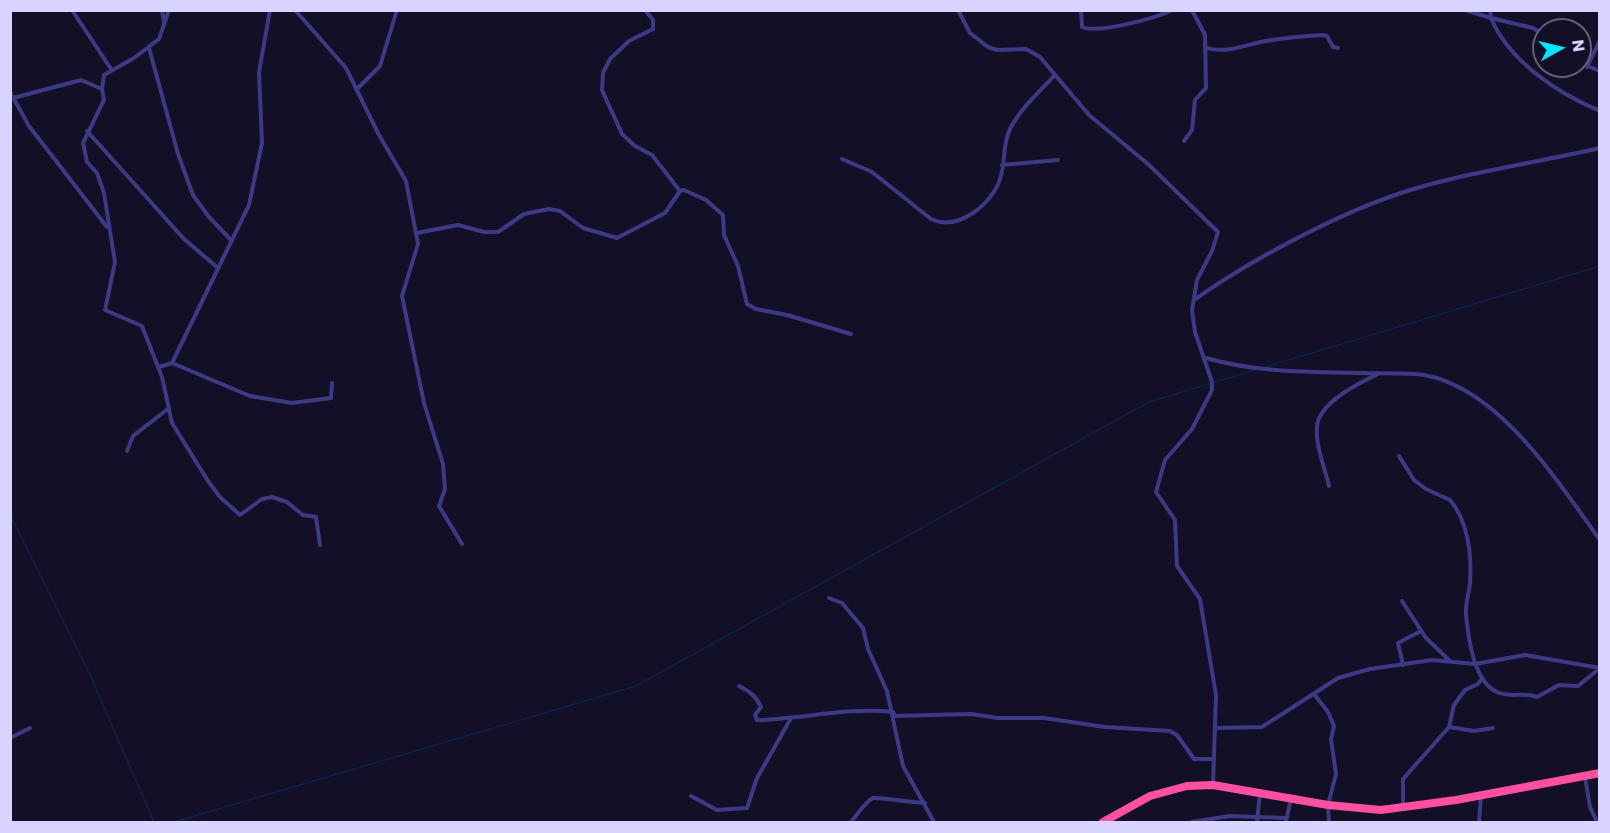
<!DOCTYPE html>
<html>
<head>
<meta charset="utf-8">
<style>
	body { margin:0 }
	#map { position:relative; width:1610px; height:833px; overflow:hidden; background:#130f26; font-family:Poppins,sans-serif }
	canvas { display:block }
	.frame { position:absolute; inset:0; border:12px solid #d9d4ff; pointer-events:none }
	.north { position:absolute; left:1532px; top:18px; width:60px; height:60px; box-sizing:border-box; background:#130f26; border:2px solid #625e7d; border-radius:50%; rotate:82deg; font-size:16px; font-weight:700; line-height:24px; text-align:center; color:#d9d4ff }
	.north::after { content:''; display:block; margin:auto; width:21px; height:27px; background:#00e5ff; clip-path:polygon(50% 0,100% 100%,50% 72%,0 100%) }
</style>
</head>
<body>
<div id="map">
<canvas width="1610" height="833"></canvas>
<div class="frame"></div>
<div class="north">N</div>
</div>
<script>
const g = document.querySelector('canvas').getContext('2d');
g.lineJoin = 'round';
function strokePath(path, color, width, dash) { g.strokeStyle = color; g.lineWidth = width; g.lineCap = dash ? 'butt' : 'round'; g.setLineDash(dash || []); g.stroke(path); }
strokePath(new Path2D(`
	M1262,368L1600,266
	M10,515L91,677L154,822
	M174,822L636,686L1149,402L1255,370`), '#0c2248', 1.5);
strokePath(new Path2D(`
	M72,10L111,69
	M162,10L164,23
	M169,10L159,39L134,58L104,75L102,89L104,100L83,143L87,162L97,173L104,193L115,262L105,310L142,326L162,377L172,423L208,481L220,497L240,515L262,499L272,497L287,502L303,515L316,517L320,545
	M295,10L346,68L379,135L406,181L418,244L402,296L424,403L443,464L445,489L439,506L462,544
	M645,10L653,20V29L629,41L610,59L603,73L602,90L622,134L635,146L652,155L680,191
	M958,10L970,33L988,47L997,50L1026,49L1040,57L1089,115L1148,164L1218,232L1212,251L1197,280L1192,310L1195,332L1212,382V390L1192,429L1165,460L1156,492L1175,520L1177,566L1200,599L1216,695L1213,784
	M1081,10L1082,27C1099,34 1155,18 1173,10
	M1465,10L1491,18C1509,61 1557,93 1600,111
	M1490,10L1491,18L1533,28L1544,35
	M1205,47C1223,55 1248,44 1266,41C1284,38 1304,36 1323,35L1327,36L1333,47L1338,48
	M149,48L178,154L193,195L209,217L232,241
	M1580,63L1600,71
	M1587,67L1600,40
	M357,89L380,66L397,10
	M10,92L29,126L107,227
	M13,98L81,80L102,89
	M87,131L184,239L218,268
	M1184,141L1192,130L1195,100L1206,88L1205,35L1192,10
	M842,159L872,172L931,219C958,232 992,204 1000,179C1006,162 1002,145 1010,129C1020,109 1039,92 1054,76
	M1002,165L1058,160
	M417,233L458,225L484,232H498L524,214L549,209L560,211L583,228L617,238L665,213L680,191L684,190L706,200L723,215L724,235L738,266L747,304L756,309L787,315L851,334
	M1194,300C1250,260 1339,213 1404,192C1467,172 1535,163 1600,148
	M1206,358C1258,373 1310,372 1364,373C1384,374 1404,372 1424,375C1499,388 1558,482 1600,540
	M172,363L249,205L262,143L259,72L270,10
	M159,367L172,363L250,396L292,403L331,398L332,383
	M127,451L133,436L169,408
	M1399,456L1414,480L1426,489L1450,500C1468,521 1472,555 1470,583C1469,594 1465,603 1466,614C1468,637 1474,682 1497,692C1509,698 1524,692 1537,697L1559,685L1578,686L1600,668
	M1329,486C1325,468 1315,445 1317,427C1318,403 1359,383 1378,374
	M829,598L842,603L863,628L868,649L887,691L903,766L934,822
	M1402,601L1426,638L1450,661
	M1403,665L1398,643L1421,631
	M739,686C749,691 756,696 761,707L755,715L757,720C803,719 846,707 893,712L895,716L971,714L998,718H1044L1105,727L1170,731L1177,735L1194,759H1214
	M1314,694L1328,712L1334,726L1331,739L1336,774L1328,805L1329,822
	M1449,727L1474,731L1493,728
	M1215,728L1262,727L1338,678L1370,669L1432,660L1475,664L1525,655L1600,668
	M10,738L30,728
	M1585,777L1590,807L1597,822
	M691,796L717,810L747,808L757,778L790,720
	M1403,808V779L1449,727L1454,705L1465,690L1478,684L1482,679
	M851,822C857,815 865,802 873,798C877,797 915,803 925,803
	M1192,822L1229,816L1287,818
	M1257,822L1260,792
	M1286,822L1291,798
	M1479,822L1481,796`), '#3d3a85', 4);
strokePath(new Path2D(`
	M1103,822L1150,796L1187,786L1213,785L1328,805L1381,810L1456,800L1600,773`), '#ff4fa3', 8);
</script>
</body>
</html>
